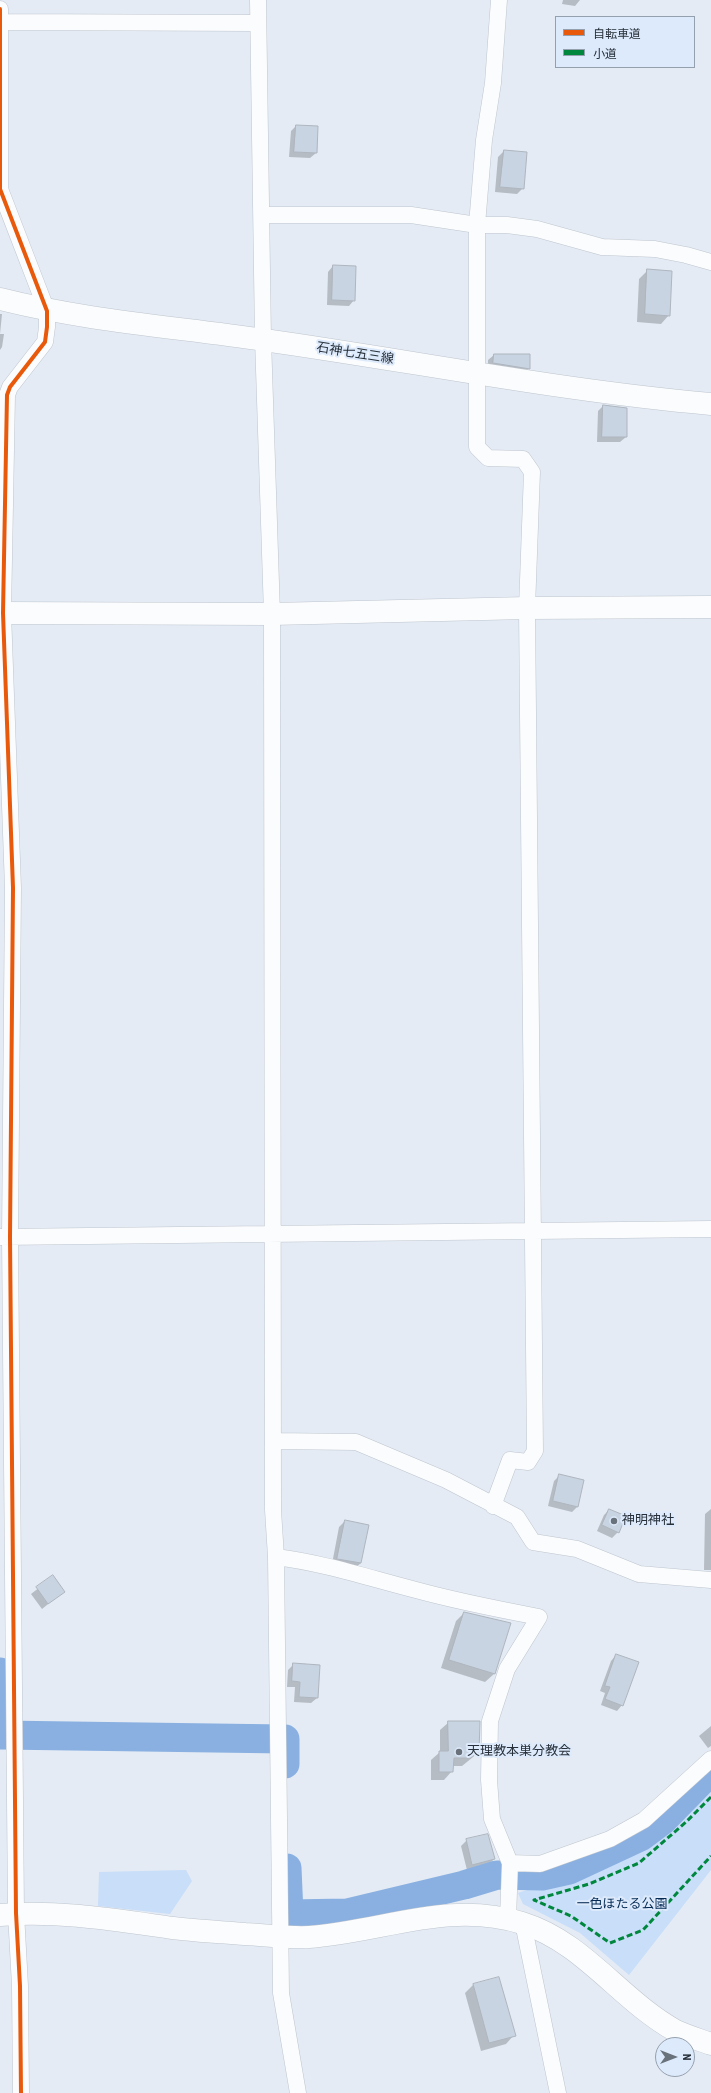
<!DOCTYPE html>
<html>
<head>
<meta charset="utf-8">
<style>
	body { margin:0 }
	#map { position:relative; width:711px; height:2093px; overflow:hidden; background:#e4ebf4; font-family:"Roboto Condensed","Noto Sans JP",sans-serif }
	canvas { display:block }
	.legend { position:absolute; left:555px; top:16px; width:140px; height:52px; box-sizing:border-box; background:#ddeafb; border:1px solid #94a0ae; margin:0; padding:5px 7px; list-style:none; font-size:12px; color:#27303a }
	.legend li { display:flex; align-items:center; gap:8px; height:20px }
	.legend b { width:20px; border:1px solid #94a0ae }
	.north { position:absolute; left:655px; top:2037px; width:40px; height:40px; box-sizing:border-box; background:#ddeafb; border:1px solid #94a0ae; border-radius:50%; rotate:90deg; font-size:11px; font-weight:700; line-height:16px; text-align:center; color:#27303a }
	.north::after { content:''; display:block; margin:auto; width:14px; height:18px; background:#69717b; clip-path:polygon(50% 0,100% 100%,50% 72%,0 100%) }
</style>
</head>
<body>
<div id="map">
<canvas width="711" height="2093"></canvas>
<ul class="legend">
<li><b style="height:5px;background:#e8590c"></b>自転車道</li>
<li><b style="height:5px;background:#00873e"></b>小道</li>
</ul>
<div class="north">N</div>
</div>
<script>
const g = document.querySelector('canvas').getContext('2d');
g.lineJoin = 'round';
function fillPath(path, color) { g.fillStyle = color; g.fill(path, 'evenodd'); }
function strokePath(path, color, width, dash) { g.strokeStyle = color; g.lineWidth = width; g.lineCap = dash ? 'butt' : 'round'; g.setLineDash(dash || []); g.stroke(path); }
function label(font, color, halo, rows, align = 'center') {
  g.font = font + ' "Roboto Condensed","Noto Sans JP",sans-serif'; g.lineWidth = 4; g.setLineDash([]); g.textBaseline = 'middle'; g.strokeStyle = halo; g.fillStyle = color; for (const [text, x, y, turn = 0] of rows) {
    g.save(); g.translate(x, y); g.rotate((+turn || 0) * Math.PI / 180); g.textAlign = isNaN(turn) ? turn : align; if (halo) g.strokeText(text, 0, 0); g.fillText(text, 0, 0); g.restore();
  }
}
fillPath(new Path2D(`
	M711,1777V1870L629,1975L580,1933L523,1904L518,1893L571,1875L655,1834Z
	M186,1870L192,1881L170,1914L98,1906L99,1872Z`), '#c8def9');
fillPath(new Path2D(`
	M563,0H580L575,6L562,4Z
	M296,126L316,153L310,158L289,157L291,131Z
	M504,151L523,188L517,194L495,192L498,157Z
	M333,266L354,300L349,306L327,305L328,272Z
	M648,270L669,315L661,324L637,322L639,279Z
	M0,314H2L0,334Z
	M0,334H4L2,347L0,350Z
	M494,355L529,368L523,374L488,369V360Z
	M603,406L626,437L620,442H597L598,411Z
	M560,1475L578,1506L572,1512L548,1506L554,1481Z
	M711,1509V1570H704L705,1514Z
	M609,1510L618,1532L612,1538L597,1531L604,1515Z
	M345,1521L361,1563L355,1568L332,1564L339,1527Z
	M53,1577L63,1592L42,1609L31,1594Z
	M464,1613L510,1624L494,1674L485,1682L441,1668L456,1621Z
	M616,1655L622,1705L617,1711L601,1705L605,1693L600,1691L611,1661Z
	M294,1664L317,1698L311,1703L294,1702L295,1687H287L288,1670Z
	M449,1722L478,1753L462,1766H453L452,1771L444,1780H431V1760L440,1752V1730Z
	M711,1726V1746L708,1748L699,1736Z
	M467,1840L494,1859L489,1864L467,1870L461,1846Z
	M473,1985L514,2035L506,2044L481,2051L465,1993Z`), '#0003');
strokePath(new Path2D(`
	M0,1672L1,1735L285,1739V1764
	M287,1868L289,1914L347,1913L464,1885L497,1875L542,1876L569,1870L642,1836L662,1821L711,1771`), '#89b0e1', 29);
const building = new Path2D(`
	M296,125L318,126L317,153L294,152Z
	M504,150L527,152L524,189L500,187Z
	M333,265L356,266L355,301L332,300Z
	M647,269L672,271L670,316L645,314Z
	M494,354H530V369L493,363Z
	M603,405L627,408V437H602Z
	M559,1474L584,1480L578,1507L553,1501Z
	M609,1509L626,1516L619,1533L602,1525Z
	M345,1520L369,1525L361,1563L337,1559Z
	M53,1575L65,1592L48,1604L36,1587Z
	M464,1612L511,1623L495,1674L449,1660Z
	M616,1654L639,1662L623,1706L605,1699L610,1687L605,1686Z
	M293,1663L320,1665L318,1698L299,1697L300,1682L292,1681Z
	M448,1721H480L479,1753H471V1758H454L453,1772H439V1751H448Z
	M488,1834L495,1859L472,1865L466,1839Z
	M499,1977L516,2036L489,2043L473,1984Z`);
fillPath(building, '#c8d4e2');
strokePath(building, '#aeb5be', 1);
const street = new Path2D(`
	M258,0L263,339L272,614L273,1510L276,1557L281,1993L298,2093
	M0,9V189L47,311V327L45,342L10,387L7,395L3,613L13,888L10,1237L16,1913L20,1986L21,2093
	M0,22L258,23
	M262,215H411L477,225H507L537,229L602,247L655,249L686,255L711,262
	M0,1237L711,1229
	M273,1441L356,1442L446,1480L517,1517L533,1542L577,1549L639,1574L711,1580
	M493,1506L510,1460L528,1462L535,1451L527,608L532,472L523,459L488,458L477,447V225L484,140L493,83L499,0
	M276,1557C324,1563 369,1578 416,1590C456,1601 497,1609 539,1617L507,1669L490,1721L489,1780L492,1819L510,1863L508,1919
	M510,1863L540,1864L610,1839L644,1820L711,1759
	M523,1923L558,2093`);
const secondary = new Path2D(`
	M0,299C87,321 176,327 264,340C413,361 561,391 711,404
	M0,613L272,614L527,608L711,607
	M0,1915C58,1910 116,1920 173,1928C197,1931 221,1932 245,1934C266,1935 288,1938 309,1937C382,1932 448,1900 522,1923C584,1942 620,2000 676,2031C687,2036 700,2040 711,2044`);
strokePath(street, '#bec5ce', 17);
strokePath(secondary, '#bec5ce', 23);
strokePath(street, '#fbfcfd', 16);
strokePath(secondary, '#fbfcfd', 22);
strokePath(new Path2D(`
	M711,1797L686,1822L639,1863L589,1884L534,1900L571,1916L610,1943L643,1930L711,1856`), '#00873e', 3, [6, 3]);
strokePath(new Path2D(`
	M0,9V189L47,311V327L45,342L10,387L7,395L3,613L13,888L10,1237L16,1913L20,1986L21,2093`), '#e8590c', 4);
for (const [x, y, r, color] of [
	[614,1521,4,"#69717b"],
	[459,1752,4,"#69717b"]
]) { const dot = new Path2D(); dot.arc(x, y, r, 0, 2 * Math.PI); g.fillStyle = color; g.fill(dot); strokePath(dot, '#ddeafb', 1.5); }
label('13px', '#27303a', '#ddeafb', [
	["石神七五三線",355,354,9]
]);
label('13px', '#27303a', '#ddeafb', [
	["神明神社",622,1521],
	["天理教本巣分教会",467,1752]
], 'left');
label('13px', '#042a54', '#ddeafb', [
	["一色ほたる公園",622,1905]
]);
</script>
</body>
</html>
